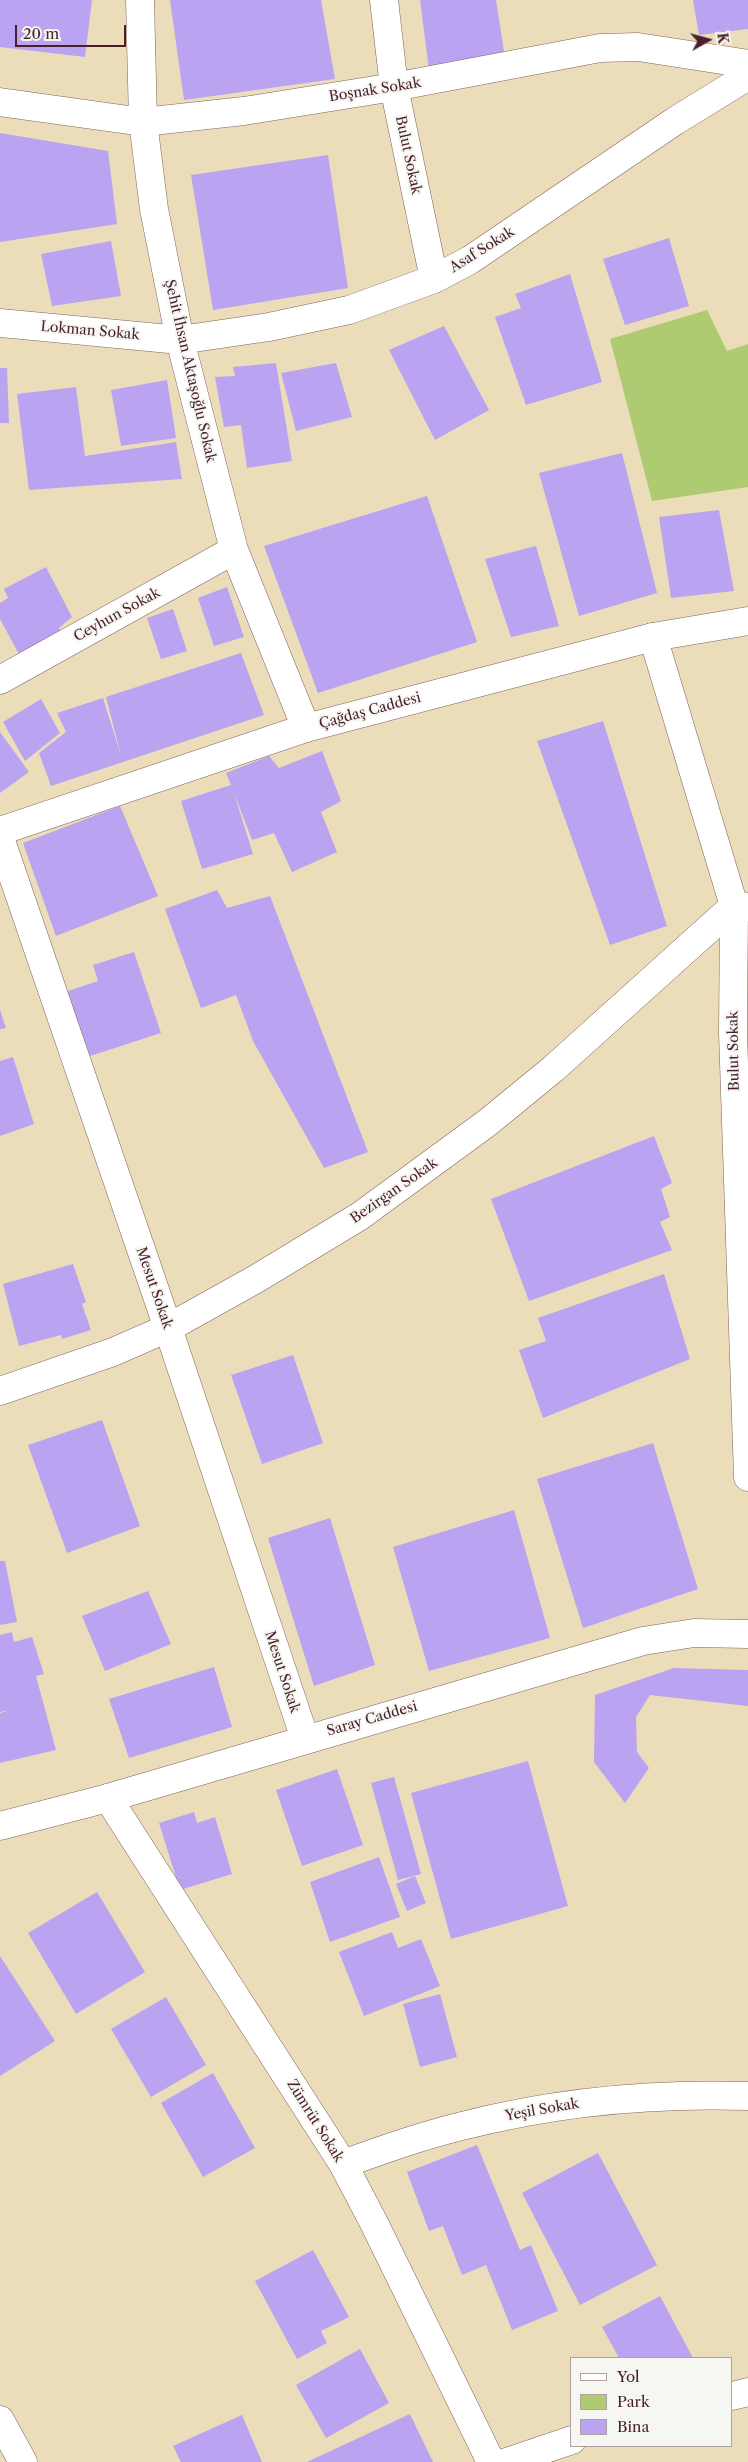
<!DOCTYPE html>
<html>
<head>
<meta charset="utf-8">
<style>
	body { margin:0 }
	#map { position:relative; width:748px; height:2462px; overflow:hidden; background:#ebddba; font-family:"Libre Caslon Text",serif }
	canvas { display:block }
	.legend { position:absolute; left:570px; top:2357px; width:162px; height:90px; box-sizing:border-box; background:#f6f6f2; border:1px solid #b1a0a2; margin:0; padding:6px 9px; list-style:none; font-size:15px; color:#4a1f2b }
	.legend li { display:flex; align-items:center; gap:10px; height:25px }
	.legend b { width:25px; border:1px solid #b1a0a2 }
	.north { position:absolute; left:683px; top:15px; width:50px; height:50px; -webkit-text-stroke:4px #f6f6f2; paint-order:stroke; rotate:83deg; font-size:14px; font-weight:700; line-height:20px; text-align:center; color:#4a1f2b }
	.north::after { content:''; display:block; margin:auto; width:18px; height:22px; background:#4a1f2b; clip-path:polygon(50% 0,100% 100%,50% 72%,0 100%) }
	.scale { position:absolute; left:15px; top:25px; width:111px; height:22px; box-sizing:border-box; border:2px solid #4a1f2b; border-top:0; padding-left:6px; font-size:15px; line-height:18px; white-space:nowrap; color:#4a1f2b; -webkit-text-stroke:4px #f6f6f2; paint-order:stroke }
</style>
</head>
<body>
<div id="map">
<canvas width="748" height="2462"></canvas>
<ul class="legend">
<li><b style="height:6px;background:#fff"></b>Yol</li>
<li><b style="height:14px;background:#aecb72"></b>Park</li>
<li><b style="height:14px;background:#baa3f0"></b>Bina</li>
</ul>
<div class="north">K</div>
<div class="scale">20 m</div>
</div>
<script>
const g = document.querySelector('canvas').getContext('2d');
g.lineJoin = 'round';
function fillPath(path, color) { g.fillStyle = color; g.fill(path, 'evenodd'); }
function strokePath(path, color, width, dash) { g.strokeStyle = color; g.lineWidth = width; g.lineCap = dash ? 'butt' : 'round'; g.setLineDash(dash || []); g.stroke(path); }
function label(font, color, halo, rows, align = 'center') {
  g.font = font + ' "Libre Caslon Text",serif'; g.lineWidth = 4; g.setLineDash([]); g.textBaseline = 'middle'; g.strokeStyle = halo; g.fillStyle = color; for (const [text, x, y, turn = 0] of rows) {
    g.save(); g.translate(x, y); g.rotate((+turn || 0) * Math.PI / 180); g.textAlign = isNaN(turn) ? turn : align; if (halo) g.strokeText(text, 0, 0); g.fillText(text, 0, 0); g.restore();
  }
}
fillPath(new Path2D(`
	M707,310L727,351L748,344V487L652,501L610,339Z`), '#aecb72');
fillPath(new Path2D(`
	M0,0H92L85,57L0,47Z
	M170,0H321L335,79L184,100Z
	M420,0H496L505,58L429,70Z
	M693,0H748V29L699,35Z
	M0,133L108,151L117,224L0,242Z
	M328,155L348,288L213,310L191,175Z
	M669,238L689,306L625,325L603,259Z
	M111,241L121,296L52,306L41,254Z
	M570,274L602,382L526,405L495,317L521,308L515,294Z
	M444,326L489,410L435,440L389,350Z
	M276,363L292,461L247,468L241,425L224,427L215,377L235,376L233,367Z
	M336,363L352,417L296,431L281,373Z
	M0,368H7L9,423H0Z
	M167,380L176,438L121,446L111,390Z
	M76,387L85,456L176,442L182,479L29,490L17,394Z
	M622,453L657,593L579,616L539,473Z
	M427,496L477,642L318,693L264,546Z
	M719,510L734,591L671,598L659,517Z
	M536,546L559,626L511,637L485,559Z
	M46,567L72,617L59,628L62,638L21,658L0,619V603L8,598L4,589Z
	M227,587L244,637L214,646L198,598Z
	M173,609L187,651L161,659L147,618Z
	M241,653L264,715L51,786L39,753L66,732L57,713L103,698L121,756L106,697Z
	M41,699L60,733L25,761L3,722Z
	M603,721L667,926L610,945L537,741Z
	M0,732L29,772L0,793Z
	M322,751L341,801L321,812L337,852L292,872L274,833L252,840L234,793L253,854L202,869L181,801L231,785L226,773L269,756L279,768Z
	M120,806L158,896L56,936L23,843Z
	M217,890L227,908L270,896L368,1152L324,1168L253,1041L236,995L201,1008L165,909Z
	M134,952L161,1033L90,1056L65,992L98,981L93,965Z
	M0,1010L6,1028L0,1029Z
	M13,1057L34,1124L0,1136V1061Z
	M654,1136L672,1183L661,1189L670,1217L660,1222L672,1250L529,1301L491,1199Z
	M73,1264L86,1302L82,1304L91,1330L62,1339L61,1335L19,1346L3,1284Z
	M664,1274L690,1359L543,1418L519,1350L546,1341L538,1318Z
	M293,1355L323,1443L262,1464L231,1375Z
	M102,1420L140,1526L67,1553L28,1445Z
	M653,1443L698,1589L583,1628L537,1479Z
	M514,1510L550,1638L429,1671L393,1547Z
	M330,1518L375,1665L314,1686L268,1538Z
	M0,1561H5L17,1622L0,1625Z
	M148,1591L171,1644L105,1671L82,1616Z
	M12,1632L14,1642L32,1637L44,1674L36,1676L56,1750L0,1763V1713L10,1710L0,1712V1635Z
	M214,1667L232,1727L129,1758L109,1699Z
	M674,1668L748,1670V1706L650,1695L636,1717L637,1752L649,1768L625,1803L594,1762L595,1695Z
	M528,1761L568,1906L451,1939L411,1793Z
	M337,1769L363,1845L302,1866L276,1790Z
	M394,1777L421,1874L398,1880L371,1783Z
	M194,1812L197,1823L215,1817L232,1874L180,1890L159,1823Z
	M379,1857L400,1917L330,1942L310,1882Z
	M415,1876L426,1903L407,1911L396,1884Z
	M97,1892L145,1972L76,2014L28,1933Z
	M392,1932L398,1948L421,1939L440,1986L364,2016L339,1952Z
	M0,1956L55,2041L0,2076Z
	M440,1994L457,2057L420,2067L403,2004Z
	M166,1997L206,2065L151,2097L111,2029Z
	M213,2073L255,2148L203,2177L161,2103Z
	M477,2145L520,2250L531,2245L558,2311L512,2330L486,2265L462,2275L443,2226L429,2231L407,2172Z
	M598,2153L657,2265L580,2305L522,2193Z
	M313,2250L349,2317L321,2331L327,2343L297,2359L255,2281Z
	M660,2296L693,2358H619L602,2327Z
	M360,2349L389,2403L326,2438L296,2385Z
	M410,2414L433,2462H307Z
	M242,2415L262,2462H181L173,2446Z`), '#baa3f0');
const street = new Path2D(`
	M140,0L143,122L154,209L180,340L234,550L306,728
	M384,0L394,87L434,279
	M0,102L143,122L244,111L394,87L600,48L638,47L748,64
	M0,323L180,340L269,327L349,310L434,279L470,260L675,121L748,76
	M653,637L734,906L733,1033L748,1477
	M0,680L234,550
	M0,838L168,1328L305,1739
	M0,1391L113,1352L168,1328L256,1279L360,1216L487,1123L553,1069L734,906L748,907
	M108,1798L343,2164L374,2223L491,2462
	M343,2164C382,2150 421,2136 462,2126C555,2102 652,2093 748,2096
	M732,2396L748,2392
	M0,2420L23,2462
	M507,2462L572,2440`);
const secondary = new Path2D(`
	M0,831L306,728L653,637L748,621
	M0,1826L108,1798L643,1641L694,1633L748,1634`);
strokePath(street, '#82625d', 29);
strokePath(secondary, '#82625d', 29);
strokePath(street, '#fff', 28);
strokePath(secondary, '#fff', 28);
label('14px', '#4a1f2b', '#f6f6f2', [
	["Boşnak Sokak",375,90,-9],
	["Bulut Sokak",408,155,78],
	["Asaf Sokak",482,250,-32],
	["Lokman Sokak",90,331,5],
	["Şehit İhsan Aktaşoğlu Sokak",190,371,77],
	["Ceyhun Sokak",117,615,-29],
	["Çağdaş Caddesi",370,711,-15],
	["Bulut Sokak",734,1051,-91],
	["Bezirgan Sokak",394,1191,-35],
	["Mesut Sokak",154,1288,71],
	["Mesut Sokak",282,1672,72],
	["Saray Caddesi",372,1719,-16],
	["Yeşil Sokak",542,2110,-10],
	["Zümrüt Sokak",315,2121,58]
]);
</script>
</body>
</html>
